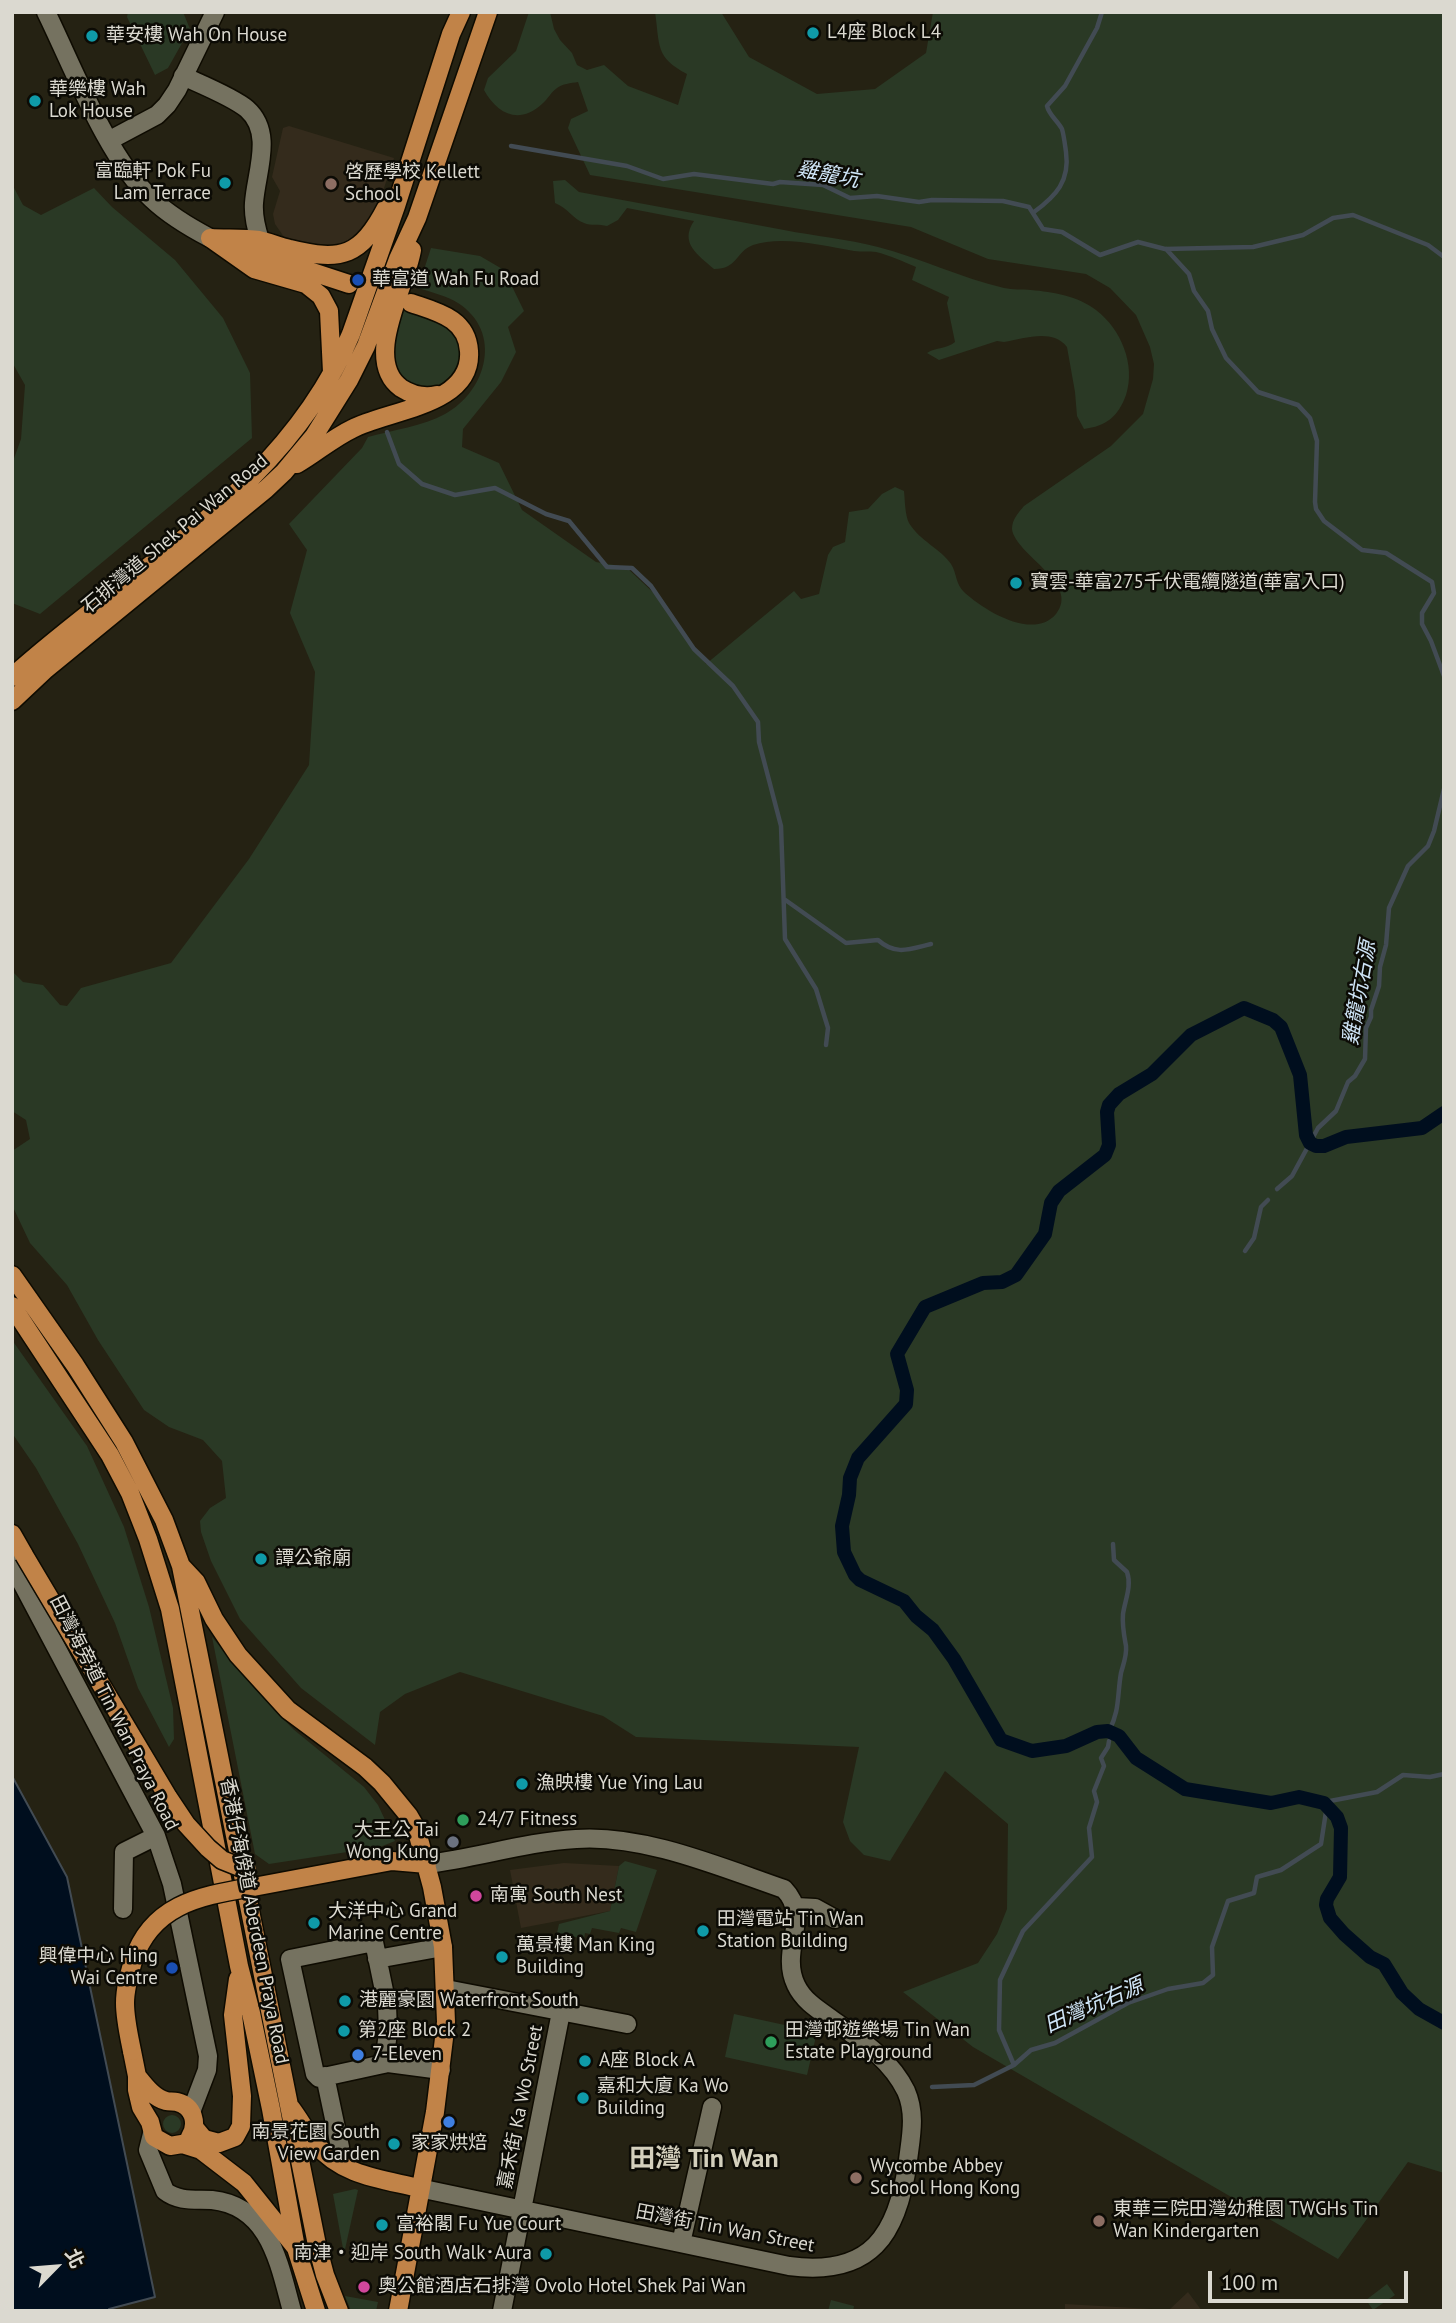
<!DOCTYPE html>
<html>
<head>
<meta charset="utf-8">
<style>
	body { margin:0 }
	#map { position:relative; width:1456px; height:2323px; overflow:hidden; background:#252213; font-family:"PT Sans","Noto Sans TC",sans-serif }
	canvas { display:block }
	.frame { position:absolute; inset:0; border:14px solid #dbd9d0; pointer-events:none }
	.north { position:absolute; left:21px; top:2232px; width:70px; height:70px; -webkit-text-stroke:5px #0c0b05; paint-order:stroke; rotate:65deg; font-size:19px; font-weight:700; line-height:28px; text-align:center; color:#dbd9d0 }
	.north::after { content:''; display:block; margin:auto; width:24px; height:32px; background:#dbd9d0; clip-path:polygon(50% 0,100% 100%,50% 72%,0 100%) }
	.scale { position:absolute; left:1208px; top:2271px; width:200px; height:32px; box-sizing:border-box; border:4px solid #dbd9d0; border-top:0; padding-left:9px; font-size:21px; line-height:24px; white-space:nowrap; color:#dbd9d0; -webkit-text-stroke:5px #0c0b05; paint-order:stroke }
</style>
</head>
<body>
<div id="map">
<canvas width="1456" height="2323"></canvas>
<div class="frame"></div>
<div class="north">北</div>
<div class="scale">100 m</div>
</div>
<script>
const g = document.querySelector('canvas').getContext('2d');
g.lineJoin = 'round';
function fillPath(path, color) { g.fillStyle = color; g.fill(path, 'evenodd'); }
function strokePath(path, color, width, dash) { g.strokeStyle = color; g.lineWidth = width; g.lineCap = dash ? 'butt' : 'round'; g.setLineDash(dash || []); g.stroke(path); }
function label(font, color, halo, rows, align = 'center') {
  g.font = font + ' "PT Sans","Noto Sans TC",sans-serif'; g.lineWidth = 5; g.setLineDash([]); g.textBaseline = 'middle'; g.strokeStyle = halo; g.fillStyle = color; for (const [text, x, y, turn = 0] of rows) {
    g.save(); g.translate(x, y); g.rotate((+turn || 0) * Math.PI / 180); g.textAlign = isNaN(turn) ? turn : align; if (halo) g.strokeText(text, 0, 0); g.fillText(text, 0, 0); g.restore();
  }
}
fillPath(new Path2D(`
	M289,126L394,158L375,215L363,234L348,243L330,246L311,244L284,237L275,224L273,214L280,191L272,177L283,128Z
	M564,1863L619,1866L610,1911L521,1928L510,1870Z
	M1188,2292L1202,2311H1065V2304L1169,2310Z`), '#342b1c');
fillPath(new Path2D(`
	M128,12H183L190,29L168,68L155,75L127,17Z
	M529,12H550L554,29L560,40L572,53L577,65L587,70L604,65L628,86L678,105L687,74C655,57 660,46 655,12H721L749,57L817,94L875,89L926,53L933,12H1444V2173L1408,2162L1338,2259L973,2047L903,1992L978,1963L997,1934L1007,1909L1008,1824L945,1771L890,1861L864,1855L850,1841L843,1822L859,1747L636,1737L603,1716L460,1672L405,1694L380,1712L375,1745L301,1688L240,1619L211,1561L201,1532L200,1521L210,1508L226,1498L222,1461L203,1440L169,1427L144,1410L98,1340L67,1285L30,1243L12,1205V1151L30,1139L26,1120L12,1111V971L23,982L43,985L60,1005L67,1006L81,988L171,963L249,859L309,765L315,672L290,613L307,550L289,524L362,448L368,437C393,430 423,426 445,414C487,391 503,332 458,303C447,296 431,292 418,288L431,248L480,256L504,270L524,311L508,327L516,352L501,382L463,429L462,447L499,463L522,510L596,562L626,567L658,597L706,664L794,591L801,599L819,594L828,555L833,547L845,542L849,512L868,509L882,494L895,487L904,491C905,501 905,515 909,523C920,541 941,549 951,564C957,573 955,584 965,593C984,610 1033,641 1056,614C1081,583 1015,555 1012,529C1012,520 1018,513 1024,506L1111,446L1143,414L1153,379L1154,364L1150,347L1136,315L1110,288L1086,274L988,259L911,227L590,175L568,128L571,119L588,111L578,82C571,83 562,84 557,88C551,92 548,99 542,104C519,125 497,114 484,90L488,78L516,51Z
	M565,180L579,192C648,205 716,217 784,230C815,236 847,239 878,247C921,258 961,278 1004,288C1013,290 1022,289 1031,290C1053,292 1078,296 1096,310C1121,329 1136,365 1126,395C1118,417 1106,426 1084,429L1077,416L1075,392L1067,347C1052,328 1024,339 1004,342L997,341L939,360L927,353C936,347 947,349 955,342L947,303L949,297L912,280L916,267C904,262 889,255 876,252C869,251 862,252 854,251C825,246 782,235 753,245C735,252 738,269 714,269C698,255 679,243 694,221L627,208L618,220L607,226C599,224 591,226 584,223C573,219 568,208 555,203L553,181Z
	M12,184L23,205L41,215L94,188L112,207L175,260L223,318L250,373L252,438L40,614L12,603V464L21,439L25,385L12,362Z
	M401,307C413,311 427,312 438,318C489,346 442,412 402,378C393,370 389,356 391,344C392,332 398,319 401,307Z
	M12,1340L87,1446L124,1527L149,1607L173,1708L174,1739L169,1747L138,1688L115,1623L78,1544L36,1468L12,1433Z
	M212,1637L256,1690L293,1729L364,1787L378,1805L395,1841L380,1847L269,1864L255,1854Z
	M625,1861L657,1870L636,1932L621,1928L619,1933L592,1928L590,1934L585,1933L584,1939L557,1933L559,1924L610,1911L619,1866Z
	M734,2014L817,2032L807,2075L725,2057Z
	M163 2124a9 9 0 1 1 18 0a9 9 0 1 1-18 0Z
	M355,2189L358,2190L344,2254L333,2194Z
	M1387,2284L1395,2295L1373,2310L1366,2300Z
	M345,2296L378,2302L376,2311H351Z
	M831,2300L854,2306L853,2311H828Z`), '#2a3925');
const water = new Path2D(`
	M12,1776L67,1877L155,2297L109,2309V2311H12Z`);
fillPath(water, '#000e1e');
strokePath(water, '#424b53', 2);
strokePath(new Path2D(`
	M511,146L627,166L663,179L694,174L773,184L780,182L823,185L850,198L877,196L919,202L932,200L1003,201L1029,207L1043,229L1062,232L1100,255L1138,242L1165,249L1253,247L1303,235L1333,218L1353,215L1428,245L1444,257
	M1034,212C1056,196 1070,181 1066,152C1065,145 1064,136 1062,129C1057,120 1049,115 1047,106L1065,86L1097,28L1102,12
	M1166,249L1189,274L1194,291L1208,311L1212,329L1226,358L1258,392L1298,405L1310,418L1317,441L1315,502L1316,509L1324,521L1362,550L1386,553L1432,582L1434,593L1422,613V624L1431,641L1444,676
	M387,432L399,464L422,484L455,495L495,488L546,514L569,521L607,567L632,568L651,586L694,649L733,686L758,722L759,742L781,826L785,939L816,989L828,1028L826,1045
	M784,899L846,943L878,940C896,956 910,949 931,944
	M1277,1189L1292,1176L1318,1128L1336,1111L1348,1082L1355,1076L1365,1059L1366,1028L1371,1017V1010L1379,986L1380,967L1386,945L1389,908L1408,866L1428,846L1434,831L1444,789
	M1245,1251L1254,1238L1261,1207L1268,1200
	M1109,1731C1120,1710 1117,1696 1121,1673C1123,1665 1127,1656 1126,1646C1124,1635 1122,1626 1123,1614C1125,1600 1132,1586 1127,1572L1114,1560L1113,1544
	M1014,2065L999,2030L1000,1980L1023,1931L1092,1857L1089,1828L1097,1802L1094,1791L1104,1766L1101,1758L1108,1747L1109,1741
	M932,2087L974,2085L1014,2065L1031,2050L1055,2043L1128,2003L1168,1989L1203,1983L1213,1975L1212,1947L1228,1901L1254,1893L1257,1877L1281,1870L1321,1844L1327,1805L1330,1801L1377,1792L1403,1775L1430,1777L1444,1774`), '#424b53', 4.5);
strokePath(new Path2D(`
	M1444,1113L1422,1128L1346,1137L1324,1146H1316L1310,1143L1306,1135L1300,1075L1281,1027L1273,1020L1244,1008L1191,1035L1152,1074L1119,1094L1109,1105L1107,1112L1109,1145L1105,1155L1059,1191L1051,1203L1045,1234L1016,1275L1002,1282L983,1283L925,1307L897,1354L907,1390L906,1404L858,1458L850,1478L849,1495L842,1526L844,1552L855,1575L860,1580L904,1601L916,1616L933,1630L954,1659L1001,1740L1032,1751L1066,1746L1097,1732L1108,1731L1119,1736L1136,1758L1185,1789L1271,1803L1299,1797L1324,1803L1337,1817L1341,1828L1340,1877L1327,1899L1326,1905L1330,1918L1344,1934L1370,1957L1384,1964L1402,1993L1419,2009L1444,2023`), '#000e1e', 14);
const minor = new Path2D(`
	M46,12C73,67 108,159 152,199C170,216 189,227 210,238
	M183,76C200,84 233,97 247,109C274,133 256,172 254,203C253,217 256,228 260,240
	M110,140L157,115L167,105L177,90L215,12
	M12,1564L156,1836L172,1884L208,2056L207,2070L191,2112
	M796,1907L815,1908L835,1919
	M123,1909L124,1852L156,1836
	M377,1959L443,1947
	M446,1989L627,2024
	M384,2064L388,2032L387,2005L374,1942L290,1959L315,2074L319,2078L388,2063L441,2070
	M325,2076L340,2147
	M152,2134L148,2150L165,2191C179,2202 195,2199 212,2200C270,2206 279,2264 292,2311
	M419,2188L789,2266C871,2277 898,2235 908,2160C911,2136 916,2114 906,2091C890,2058 859,2039 830,2018C817,2009 803,2000 796,1985C779,1949 812,1918 784,1889C720,1867 643,1834 576,1839C525,1842 477,1858 427,1864
	M681,2243L712,2107
	M502,2311L561,2012`);
const major = new Path2D(`
	M210,238C226,239 243,238 259,240C269,242 280,247 290,249C342,262 361,256 386,208
	M210,238L254,269L306,284L321,296L329,311L332,372
	M230,245L349,284
	M412,250C406,287 362,360 401,388C412,395 424,398 437,395
	M297,464C316,453 333,438 352,429C387,410 473,406 469,351C467,318 437,312 411,303
	M12,677C131,569 287,489 351,334L396,206L451,34L461,12
	M12,701L46,669L266,489L284,472L314,436L349,380L366,346L398,259L417,218L488,12
	M12,1275L75,1365L124,1442L164,1520L181,1566L196,1582L214,1619L238,1655L288,1710L365,1767L382,1783L409,1816L416,1828L432,1887L443,1947L446,2022L435,2112L398,2311
	M12,1306L110,1455L130,1493L148,1539L170,1609L239,1966L251,2013L271,2109L296,2248L316,2311
	M12,1534L24,1555
	M181,1566L317,2245L325,2275L339,2311
	M248,1888L392,1861L427,1864
	M132,2051L137,2076V2090L141,2107L150,2122L154,2137L170,2146L182,2144L201,2150L244,2183L296,2248
	M137,2076C145,2086 154,2098 166,2101C170,2102 173,2101 177,2102C194,2106 198,2124 190,2137
	M291,2108C300,2120 307,2133 316,2144C342,2176 382,2179 419,2188
	M194,2127L204,2139L219,2143L235,2137L241,2126L242,2096L233,2015L238,1979`);
strokePath(minor, '#0e0b01', 21);
strokePath(major, '#0e0b01', 21);
strokePath(minor, '#757260', 18);
strokePath(major, '#c18348', 18);
const majorBridge = new Path2D(`
	M24,1555L168,1797L186,1824L208,1848L222,1860L247,1870
	M132,2051C129,2036 125,2019 125,2003C125,1989 129,1975 133,1961C151,1906 198,1896 248,1888`);
strokePath(majorBridge, '#0e0b01', 21, []);
strokePath(majorBridge, '#c18348', 18);
for (const [x, y, r, color] of [
	[813,33,7,"#0f9aa8"],
	[92,36,7,"#0f9aa8"],
	[35,101,7,"#0f9aa8"],
	[225,183,7,"#0f9aa8"],
	[331,184,7,"#8d6e63"],
	[358,280,7,"#1a4fb4"],
	[1016,583,7,"#0f9aa8"],
	[261,1559,7,"#0f9aa8"],
	[522,1784,7,"#0f9aa8"],
	[463,1820,7,"#2e9e5b"],
	[453,1842,7,"#6b7280"],
	[476,1896,7,"#d1479c"],
	[314,1923,7,"#0f9aa8"],
	[703,1931,7,"#0f9aa8"],
	[502,1957,7,"#0f9aa8"],
	[172,1968,7,"#1a4fb4"],
	[345,2001,7,"#0f9aa8"],
	[344,2031,7,"#0f9aa8"],
	[771,2042,7,"#2e9e5b"],
	[358,2055,7,"#3f7fe0"],
	[585,2061,7,"#0f9aa8"],
	[583,2098,7,"#0f9aa8"],
	[449,2122,7,"#3f7fe0"],
	[394,2144,7,"#0f9aa8"],
	[856,2178,7,"#8d6e63"],
	[1099,2221,7,"#8d6e63"],
	[382,2225,7,"#0f9aa8"],
	[546,2254,7,"#0f9aa8"],
	[364,2287,7,"#d1479c"]
]) { const dot = new Path2D(); dot.arc(x, y, r, 0, 2 * Math.PI); g.fillStyle = color; g.fill(dot); strokePath(dot, '#0c0b05', 2.5); }
label('19px', '#dbd9d0', '#0c0b05', [
	["L4座 Block L4",827,33],
	["華安樓 Wah On House",106,36],
	["華樂樓 Wah",49,90],
	["Lok House",49,112],
	["富臨軒 Pok Fu",211,172,"right"],
	["Lam Terrace",211,194,"right"],
	["啓歷學校 Kellett",345,173],
	["School",345,195],
	["華富道 Wah Fu Road",372,280],
	["寶雲-華富275千伏電纜隧道(華富入口)",1030,583],
	["譚公爺廟",275,1559],
	["漁映樓 Yue Ying Lau",536,1784],
	["24/7 Fitness",477,1820],
	["大王公 Tai",439,1831,"right"],
	["Wong Kung",439,1853,"right"],
	["南寓 South Nest",490,1896],
	["大洋中心 Grand",328,1912],
	["Marine Centre",328,1934],
	["田灣電站 Tin Wan",717,1920],
	["Station Building",717,1942],
	["萬景樓 Man King",516,1946],
	["Building",516,1968],
	["興偉中心 Hing",158,1957,"right"],
	["Wai Centre",158,1979,"right"],
	["港麗豪園 Waterfront South",359,2001],
	["第2座 Block 2",358,2031],
	["田灣邨遊樂場 Tin Wan",785,2031],
	["Estate Playground",785,2053],
	["7-Eleven",372,2055],
	["A座 Block A",599,2061],
	["嘉和大廈 Ka Wo",597,2087],
	["Building",597,2109],
	["南景花園 South",380,2133,"right"],
	["View Garden",380,2155,"right"],
	["家家烘焙",449,2144,"center"],
	["Wycombe Abbey",870,2167],
	["School Hong Kong",870,2189],
	["東華三院田灣幼稚園 TWGHs Tin",1113,2210],
	["Wan Kindergarten",1113,2232],
	["富裕閣 Fu Yue Court",396,2225],
	["南津‧迎岸 South Walk･Aura",532,2254,"right"],
	["奧公館酒店石排灣 Ovolo Hotel Shek Pai Wan",378,2287]
], 'left');
label('19px', '#dbd9d0', '#0c0b05', [
	["石排灣道 Shek Pai Wan Road",175,534,-40],
	["田灣海旁道 Tin Wan Praya Road",114,1713,63],
	["香港仔海傍道 Aberdeen Praya Road",254,1921,79],
	["嘉禾街 Ka Wo Street",521,2107,-79],
	["田灣街 Tin Wan Street",725,2229,11]
]);
label('italic 21px', '#cfe5f7', '#0c0b05', [
	["雞籠坑",828,175,11],
	["雞籠坑右源",1360,993,-80],
	["田灣坑右源",1094,2006,-24]
]);
label('bold 26px', '#d4d0bd', '#0c0b05', [
	["田灣 Tin Wan",704,2160]
]);
</script>
</body>
</html>
